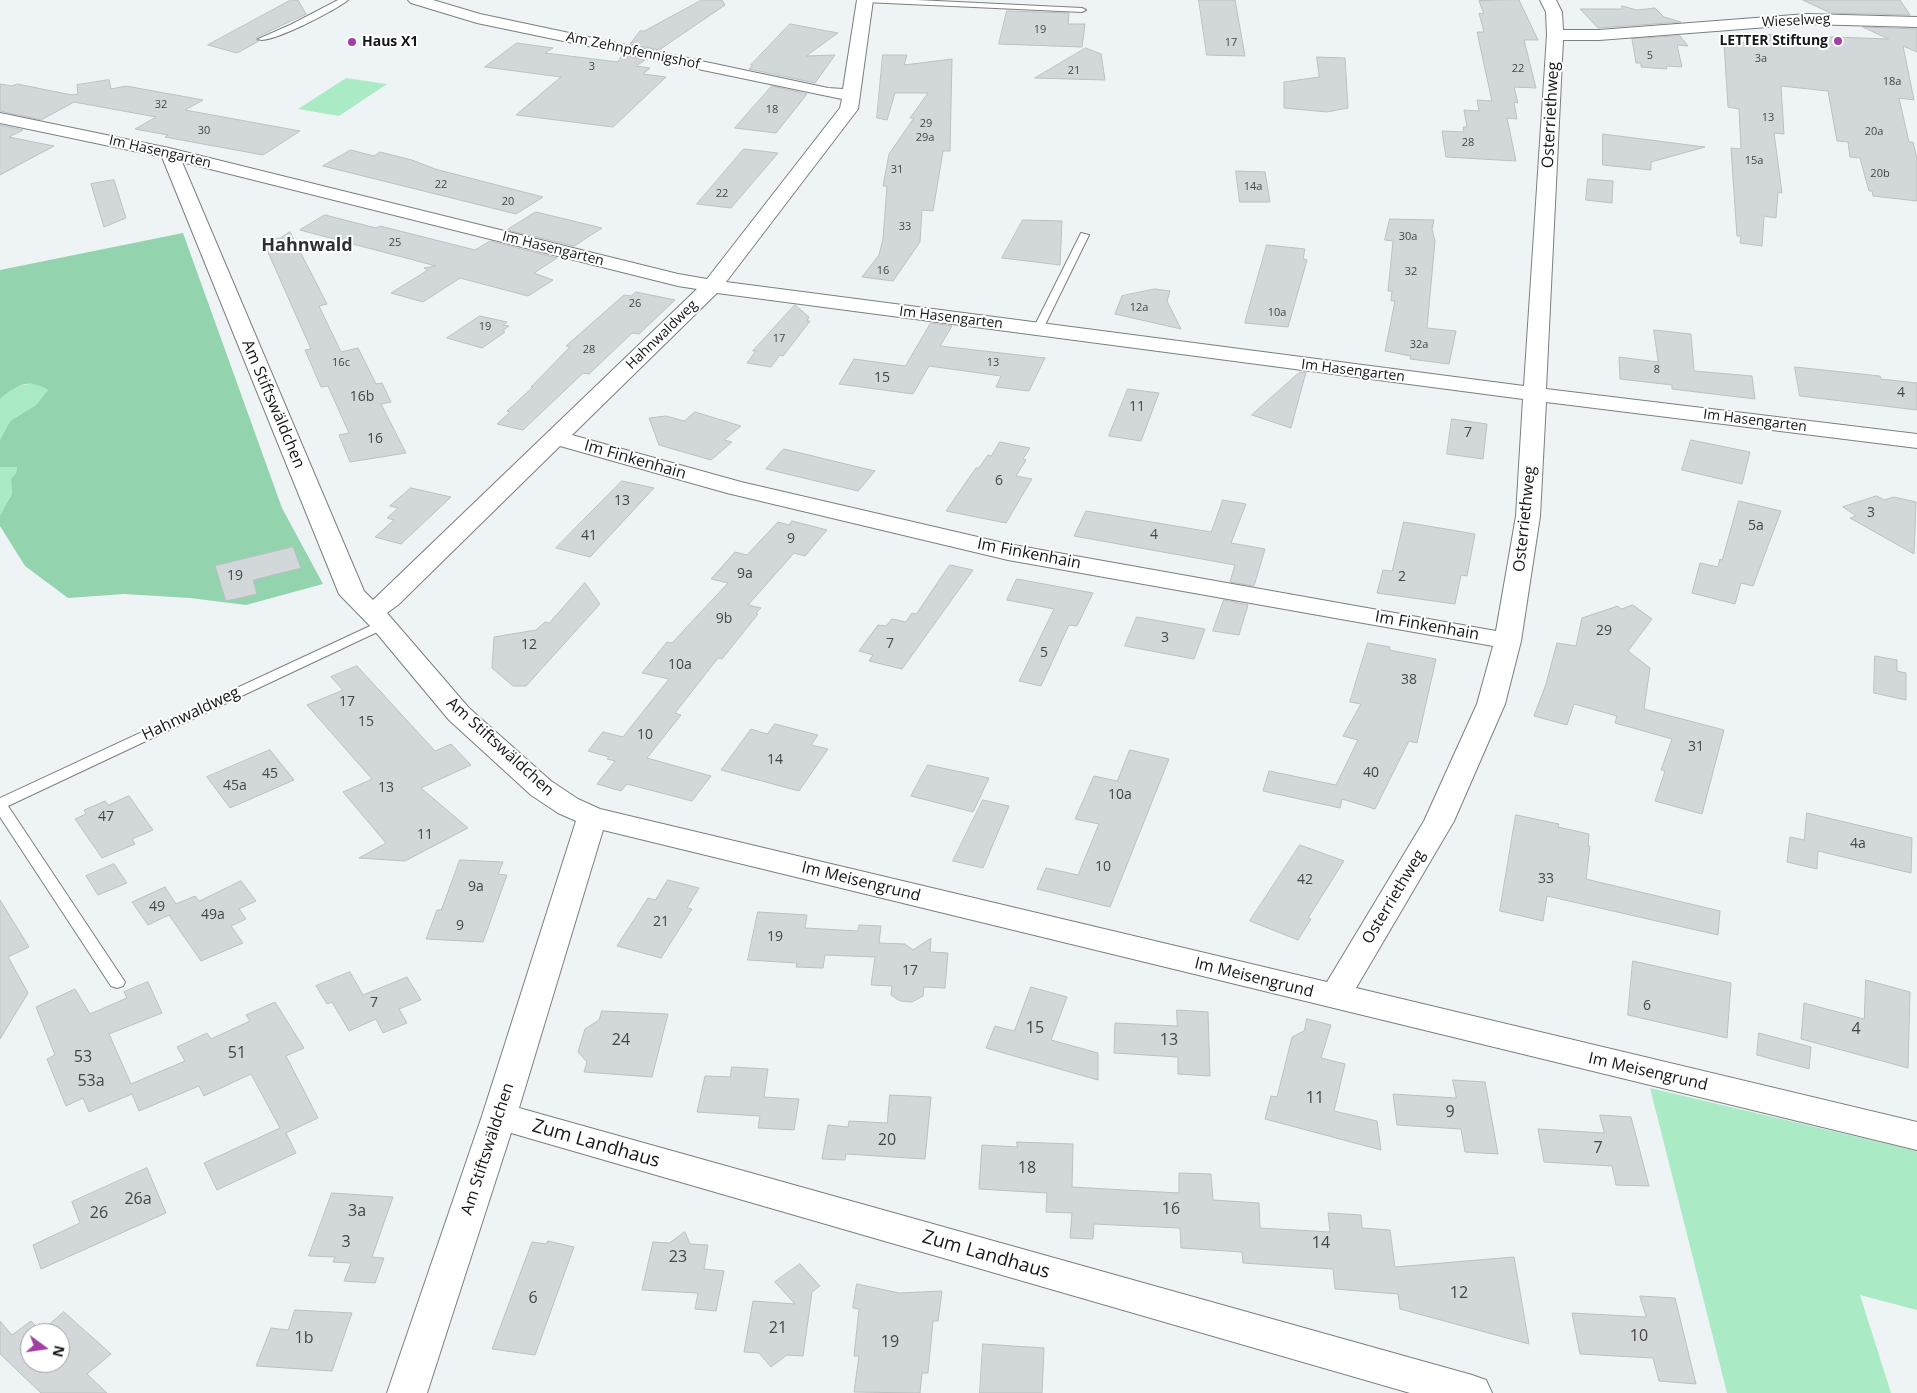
<!DOCTYPE html>
<html>
<head>
<meta charset="utf-8">
<style>
	body { margin:0 }
	#map { position:relative; width:1917px; height:1393px; overflow:hidden; background:#eef4f5; font-family:"Open Sans",sans-serif }
	canvas { display:block }
	.north { position:absolute; left:20px; top:1323px; width:50px; height:50px; box-sizing:border-box; background:#fff; border:1px solid #a1a2a2; border-radius:50%; rotate:104deg; font-size:14px; font-weight:700; line-height:20px; text-align:center; color:#141617 }
	.north::after { content:''; display:block; margin:auto; width:18px; height:22px; background:#a33fa4; clip-path:polygon(50% 0,100% 100%,50% 72%,0 100%) }
</style>
</head>
<body>
<div id="map">
<canvas width="1917" height="1393"></canvas>
<div class="north">N</div>
</div>
<script>
const g = document.querySelector('canvas').getContext('2d');
g.lineJoin = 'round';
function fillPath(path, color) { g.fillStyle = color; g.fill(path, 'evenodd'); }
function strokePath(path, color, width, dash) { g.strokeStyle = color; g.lineWidth = width; g.lineCap = dash ? 'butt' : 'round'; g.setLineDash(dash || []); g.stroke(path); }
function label(font, color, halo, rows, align = 'center') {
  g.font = font + ' "Open Sans",sans-serif'; g.lineWidth = 4; g.setLineDash([]); g.textBaseline = 'middle'; g.strokeStyle = halo; g.fillStyle = color; for (const [text, x, y, turn = 0] of rows) {
    g.save(); g.translate(x, y); g.rotate((+turn || 0) * Math.PI / 180); g.textAlign = isNaN(turn) ? turn : align; if (halo) g.strokeText(text, 0, 0); g.fillText(text, 0, 0); g.restore();
  }
}
fillPath(new Path2D(`
	M346,78L387,84L339,116L298,109Z
	M35,383L48,390L36,405L10,421L0,440V399L16,386Z
	M7,466L17,467L16,473L11,479L12,494L0,515V467Z
	M1650,1088L1917,1151V1310L1860,1295L1891,1393H1727Z`), '#aaebc5');
fillPath(new Path2D(`
	M183,233L282,508L323,584L246,605L190,598L124,594L68,598L25,566L0,526V515L12,494L11,479L16,473L17,467H0V440L10,421L36,405L48,390C27,378 17,385 0,399V270Z`), '#93d4ae');
const building = new Path2D(`
	M291,0H298L306,14L257,37L256,40L259,41L237,53L208,45Z
	M702,0H722L725,5L659,50L630,44L640,31H644Z
	M1199,0H1235L1245,56L1207,55Z
	M1519,0L1538,40H1524L1536,88L1514,87L1518,103L1514,102L1517,119L1507,118L1516,161L1446,157L1442,131L1464,132L1463,127H1467L1464,110L1479,111L1477,100L1492,101L1477,32H1484L1479,13L1484,14L1479,1Z
	M1803,0H1900L1910,15L1831,13Z
	M1622,6L1637,10L1655,8L1664,17L1681,22L1598,28L1580,9H1622Z
	M1007,11L1069,13L1068,24H1085L1082,47L999,44Z
	M790,24L838,33L806,56L835,55L815,83L749,69L753,65H751Z
	M1863,27L1917,29V52L1903,46L1914,100L1899,98L1909,142H1913L1917,159V201L1873,196L1872,191H1869L1860,158L1850,157L1848,142L1837,141L1828,91L1781,86L1784,134L1774,133L1782,193L1778,192L1776,218L1764,216L1762,246L1740,243L1741,236H1737L1731,148L1741,149L1739,109L1728,107L1724,42L1759,43L1752,34L1888,39Z
	M1680,36L1688,46L1677,45L1682,67L1666,66L1667,69L1641,67V63H1636L1632,39Z
	M517,43L553,48L545,53L618,62L622,55L645,60L636,66L650,68L643,74L666,77L613,127L516,115L561,77L485,67Z
	M1086,48L1101,54L1105,80L1035,78Z
	M883,55H907L904,65L952,59L950,151H943L933,211L922,210L920,242L893,281L862,277L879,255L883,239L887,186H883L889,154L914,118H910L928,93H895L887,120L877,118Z
	M1317,57L1345,58L1348,108L1327,112L1284,108V82L1319,77Z
	M109,80L111,89L126,86L203,100L185,110L300,131L263,155L165,137L168,135L135,129L156,117L74,102L41,120L0,111V84L12,86L17,84L72,95L78,94L77,85Z
	M772,86L807,94L776,133L735,128Z
	M0,125L23,130L9,137L54,146L0,175Z
	M1603,134L1705,147L1651,162V170L1603,165Z
	M744,149L778,153L731,208L697,204Z
	M351,150L374,156L380,152L412,160L435,169L543,197L516,214L323,166Z
	M1236,171L1265,172L1270,202H1240Z
	M1588,179L1613,181L1612,203L1586,200Z
	M114,180L126,218L104,227L91,184Z
	M536,212L602,228L574,246L507,230Z
	M325,215L376,228L380,226L475,250L490,241L557,258L534,273L553,280L528,296L460,278L423,302L391,293L428,270L424,268L436,266L300,230Z
	M1390,219L1434,220L1432,229L1435,241L1427,328L1456,331L1449,364L1410,359L1411,356L1385,351L1395,301H1391L1392,291H1388L1393,241L1385,240Z
	M1023,220L1062,221L1060,265L1002,258Z
	M290,232L327,304L319,306L341,352L358,348L376,384L382,383L391,402L381,404L406,453L350,462L339,435L349,433L328,386L321,387L305,350L311,349L263,241L280,238Z
	M1267,245L1305,249L1303,259L1307,260L1288,327L1245,323Z
	M1155,289L1170,291L1167,301L1181,329L1115,314L1122,296Z
	M636,292L675,300L639,334L632,333L589,374L583,373L523,430L497,424L510,412L507,411L533,387H531L570,347L566,346L624,295L631,296Z
	M795,305L809,317L807,321H810L783,356L780,355L771,367L747,363L756,351H753Z
	M480,316L507,322L503,325L509,326L502,331L505,332L482,348L447,338Z
	M931,323L952,326L940,346L1045,358L1029,391L996,387L1001,376L929,366L913,394L839,384L854,359L905,366Z
	M1654,330L1691,334L1694,371L1752,376L1755,399L1672,389V385L1620,379L1619,357L1658,362Z
	M1795,367L1880,376L1881,379L1917,383V410L1800,396Z
	M1300,372H1306L1291,428L1252,415Z
	M1128,389L1159,393L1141,441L1109,436Z
	M695,412L741,426L724,440L732,442L711,460L659,445L649,418L666,416L684,421Z
	M1452,419L1487,424L1483,459L1447,454Z
	M1691,440L1750,452L1742,484L1682,470Z
	M1000,442L1030,448L1023,459L1026,460L1016,476L1032,479L1006,523L946,511L976,468H979L988,455L991,456Z
	M784,449L858,467L875,471L858,491L766,469Z
	M622,481L654,488L590,557L556,548Z
	M411,488L451,497L401,544L375,537L394,520L387,518L398,508L390,506Z
	M1877,496L1884,500L1894,497L1916,502L1914,554L1850,518L1856,516L1843,507Z
	M1223,500L1246,504L1231,543L1265,549L1254,586L1230,582L1235,565L1074,536L1086,511L1211,532Z
	M1739,501L1781,511L1753,586L1741,583L1735,604L1692,593L1700,563L1718,567L1720,559L1722,560Z
	M792,521L827,530L805,556L794,553L748,605L761,608L756,613L758,614L722,659L718,658L675,713L681,715L647,758L711,776L692,801L627,784L621,791L597,784L615,761L607,759L609,757L588,751L603,732L623,737L669,679L642,673L667,642L672,643L728,583L711,579L735,552L747,555L778,522L789,525Z
	M1404,522L1475,534L1467,576L1461,575L1455,604L1377,593L1383,570L1392,571Z
	M293,547L301,568L253,580L257,594L226,601L215,566Z
	M950,565L973,570L902,669L869,661L873,655L859,651L878,625L886,626L892,619L906,622L912,613L916,614Z
	M1017,579L1093,593L1077,626L1069,625L1041,686L1019,681L1054,609L1007,600Z
	M585,583L600,604L526,686H513L492,668L494,637L536,630L545,622L549,623Z
	M1224,600L1248,605L1239,635L1213,631Z
	M1633,605L1652,619L1628,651L1650,668L1644,709L1724,730L1702,814L1655,801L1665,771L1661,770L1672,739L1615,723L1617,716L1574,704L1567,725L1534,716L1546,684L1557,643L1576,646L1582,618L1618,606L1621,609Z
	M1137,617L1205,629L1194,659L1125,646Z
	M1368,643L1390,647L1389,650L1436,659L1417,743L1409,741L1375,809L1342,799L1340,808L1263,791L1269,771L1336,785L1358,740L1343,736L1361,704L1350,702Z
	M1875,656L1897,660V671L1906,673V700L1874,693Z
	M357,666L435,751L451,744L471,765L421,788L468,828L405,861L359,858L386,843L343,792L372,779L307,705L343,690L331,677Z
	M775,724L818,735L811,745L828,749L799,791L721,770L751,729L767,734Z
	M270,750L294,780L230,808L207,777Z
	M1130,750L1169,759L1110,907L1037,889L1046,868L1078,875L1099,824L1075,819L1094,776L1117,781Z
	M928,765L989,778L973,812L911,796Z
	M129,796L153,830L132,839L135,844L102,858L75,819L86,814L84,810L105,801L108,805Z
	M983,800L1009,806L983,868L953,861Z
	M1807,813L1912,838L1911,873L1818,851L1817,869L1787,862L1790,837L1804,840Z
	M1516,815L1559,824L1558,827L1589,834L1588,846H1590L1586,879L1720,911L1718,935L1547,896L1543,921L1500,911Z
	M1300,845L1344,861L1308,918L1311,919L1298,940L1250,921Z
	M460,860L503,862L498,874L507,875L483,942L426,939L437,910H441Z
	M114,864L127,883L98,895L86,876Z
	M668,880L699,888L687,908L692,909L661,958L617,946L648,898L655,900Z
	M241,881L256,901L239,909L246,919L231,926L243,943L201,961L169,915L148,925L132,902L165,887L176,904L195,896L199,901Z
	M0,900L29,947L8,957L28,993L0,1039Z
	M758,912L807,915L805,928L858,931L859,925L881,926L879,943L905,944L913,950L931,938L930,952L948,953L945,988L924,987L923,996L912,1002L900,1001L891,995L892,986L871,985L875,957L825,955L823,968L796,967L797,963L748,960Z
	M1633,961L1731,983L1727,1038L1628,1015Z
	M350,972L363,995L407,977L421,1000L399,1009L407,1023L383,1033L376,1019L349,1031L332,1002L327,1004L316,986Z
	M1866,980L1910,992L1908,1068L1801,1039L1804,1003L1864,1019Z
	M148,982L162,1013L109,1034L131,1084L185,1061L177,1047L207,1033L211,1039L250,1021L246,1015L275,1002L304,1048L286,1056L318,1118L286,1133L296,1153L217,1190L204,1163L280,1128L251,1074L204,1096L199,1086L139,1111L132,1094L89,1112L83,1098L66,1106L47,1059L55,1055L36,1007L75,989L90,1014L127,998L124,992Z
	M1031,987L1067,997L1051,1040L1098,1053V1080L986,1048L995,1026L1014,1031Z
	M1177,1010L1208,1012L1210,1076L1178,1074V1057L1114,1053L1115,1023L1177,1026Z
	M602,1011L668,1014L652,1077L584,1072L587,1062L578,1052L585,1029L599,1020Z
	M1307,1019L1331,1025L1321,1058L1345,1064L1334,1111L1377,1121L1381,1150L1265,1119L1271,1096L1277,1097L1292,1037L1304,1031Z
	M1759,1033L1811,1047L1809,1069L1757,1055Z
	M732,1067L768,1069L764,1097L799,1099L794,1130L758,1128L760,1116L697,1112L705,1076L730,1077Z
	M1453,1080L1485,1082L1498,1154L1465,1152L1461,1129L1397,1125L1393,1094L1456,1098Z
	M890,1095L931,1097L925,1159L846,1154L845,1160L822,1159L828,1125L848,1127L849,1121L887,1123Z
	M1600,1115L1631,1117L1649,1186L1616,1185L1612,1166L1544,1162L1538,1129L1604,1133Z
	M1017,1142L1073,1144L1072,1187L1179,1193V1173L1211,1174L1213,1200L1259,1203L1260,1228L1330,1232L1328,1213L1361,1215L1362,1228L1390,1230L1395,1267L1514,1257L1529,1344L1400,1309L1398,1294L1335,1289L1333,1269L1243,1263L1242,1252L1181,1248L1180,1228L1094,1224L1093,1239L1070,1238L1072,1213L1046,1212L1047,1193L979,1189L982,1145L1017,1147Z
	M147,1168L166,1213L41,1269L33,1245L80,1223L72,1202Z
	M332,1193L393,1197L372,1257L384,1258L375,1283L344,1281L351,1263L333,1262L335,1257L309,1256Z
	M685,1232L690,1244L708,1245L704,1269L724,1271L716,1311L695,1309L698,1293L642,1290L653,1242L669,1243Z
	M548,1241L574,1247L535,1355L492,1349L532,1242L546,1244Z
	M800,1264L820,1286L812,1292L803,1356L787,1355L771,1367L759,1353L744,1352L753,1301L795,1304L775,1282Z
	M857,1284L899,1293L942,1291L938,1321H933L928,1373H922L920,1393L854,1392L859,1356H854L859,1309L853,1308Z
	M1640,1296L1675,1298L1696,1384L1659,1381L1653,1358L1580,1354L1572,1313L1646,1317Z
	M295,1310L352,1313L332,1371L256,1366L271,1328L288,1330Z
	M64,1312L111,1354L87,1374L107,1393H41L0,1354V1321L12,1335L31,1321L41,1331ZM30,1333H60V1363H30Z
	M983,1344L1044,1348L1042,1393H980Z`);
fillPath(building, '#d2d7da');
strokePath(building, '#bbc0c2', 1);
const service = new Path2D(`
	M338,0H348C338,9 267,46 258,39L290,25Z
	M861,0H916L1082,8L1086,10L1082,12L865,2Z
	M1081,233L1089,235L1043,329L1042,331H1034L1033,329Z
	M383,620L390,624L388,627L8,806L125,982L123,986L117,988L111,986L0,817V798Z`);
const minor = new Path2D(`
	M408,0H433L480,14L828,88L843,89L857,0H873L858,109L726,282L1524,386L1547,35L1546,12L1540,0H1556L1562,12L1563,30H1599L1807,14L1917,17V27L1807,24L1599,40H1563L1546,389L1917,434V448L1546,402L1540,516L1521,641L1505,704L1454,821L1356,988L1917,1122V1150L603,830L519,1108L1472,1375L1486,1380L1492,1393H1410L511,1133L427,1393H387L482,1116L576,821L558,813L531,795L449,720L374,630L339,594L162,157L0,123V113L169,148L678,274L707,279L840,108L842,99L477,23L411,3ZM182,162L678,286L697,289L373,600L364,591ZM717,293L1523,399L1516,516L1496,631L1008,544L741,482L572,435ZM560,446L727,493L1008,560L1493,646L1477,704L1424,821L1327,982L600,809L578,799L551,781L469,708L387,613L399,604Z`);
strokePath(service, '#7a7f80', 2);
strokePath(minor, '#7a7f80', 2);
fillPath(service, '#fff');
fillPath(minor, '#fff');
for (const [x, y, r, color] of [
	[1838,41,5,"#a33fa4"],
	[352,42,5,"#a33fa4"]
]) { const dot = new Path2D(); dot.arc(x, y, r, 0, 2 * Math.PI); g.fillStyle = color; g.fill(dot); strokePath(dot, '#fff', 2); }
label('11px', '#444648', null, [
	["19",1040,30],
	["17",1231,43],
	["5",1650,56],
	["3a",1761,59],
	["3",592,67],
	["22",1518,69],
	["21",1074,71],
	["18a",1892,82],
	["32",161,105],
	["18",772,110],
	["13",1768,118],
	["29",926,124],
	["30",204,131],
	["20a",1874,132],
	["29a",925,138],
	["28",1468,143],
	["15a",1754,161],
	["31",897,170],
	["20b",1880,174],
	["22",441,185],
	["14a",1253,187],
	["22",722,194],
	["20",508,202],
	["33",905,227],
	["30a",1408,237],
	["25",395,243],
	["16",883,271],
	["32",1411,272],
	["26",635,304],
	["12a",1139,308],
	["10a",1277,313],
	["19",485,327],
	["17",779,339],
	["32a",1419,345],
	["28",589,350],
	["16c",341,363],
	["13",993,363],
	["8",1657,370]
]);
label('14px', '#141617', '#fff', [
	["Wieselweg",1796,21,-3],
	["Am Zehnpfennigshof",633,51,12],
	["Im Hasengarten",160,152,13],
	["Im Hasengarten",553,249,14],
	["Im Hasengarten",951,318,7],
	["Hahnwaldweg",662,335,-44],
	["Im Hasengarten",1353,371,7],
	["Im Hasengarten",1755,421,7]
]);
label('bold 14px', '#141617', '#fff', [
	["LETTER Stiftung",1828,41],
	["Haus X1",362,42,"left"]
], 'right');
label('14px', '#444648', null, [
	["15",882,378],
	["4",1901,393],
	["16b",362,397],
	["11",1137,407],
	["7",1468,433],
	["16",375,439],
	["6",999,481],
	["13",622,501],
	["3",1871,513],
	["5a",1756,526],
	["4",1154,535],
	["41",589,536],
	["9",791,539],
	["9a",745,574],
	["19",235,576],
	["2",1402,577],
	["9b",724,619],
	["29",1604,631],
	["3",1165,638],
	["7",890,644],
	["12",529,645],
	["5",1044,653],
	["10a",680,665],
	["38",1409,680],
	["17",347,702],
	["15",366,722],
	["10",645,735],
	["31",1696,747],
	["14",775,760],
	["40",1371,773],
	["45",270,774],
	["45a",235,786],
	["13",386,788],
	["10a",1120,795],
	["47",106,817],
	["11",425,835],
	["4a",1858,844],
	["10",1103,867],
	["33",1546,879],
	["42",1305,880],
	["9a",476,887],
	["49",157,907],
	["49a",213,915],
	["21",661,922],
	["9",460,926],
	["19",775,937],
	["17",910,971],
	["7",374,1003],
	["6",1647,1006]
]);
label('16px', '#141617', '#fff', [
	["Osterriethweg",1551,115,-87],
	["Am Stiftswäldchen",273,404,67],
	["Im Finkenhain",635,460,16],
	["Osterriethweg",1525,519,-84],
	["Im Finkenhain",1029,554,11],
	["Im Finkenhain",1427,626,10],
	["Hahnwaldweg",191,714,-25],
	["Am Stiftswäldchen",500,747,42],
	["Im Meisengrund",861,882,14],
	["Osterriethweg",1394,897,-59],
	["Im Meisengrund",1254,978,14],
	["Im Meisengrund",1648,1072,13],
	["Am Stiftswäldchen",488,1149,-72]
]);
label('16px', '#444648', null, [
	["15",1035,1028],
	["4",1856,1029],
	["24",621,1040],
	["13",1169,1040],
	["51",237,1053],
	["53",83,1057],
	["53a",91,1081],
	["11",1315,1098],
	["9",1450,1112],
	["20",887,1140],
	["7",1598,1148],
	["18",1027,1168],
	["26a",138,1199],
	["16",1171,1209],
	["3a",357,1211],
	["26",99,1213],
	["3",346,1242],
	["14",1321,1243],
	["23",678,1257],
	["12",1459,1293],
	["6",533,1298],
	["21",778,1328],
	["10",1639,1336],
	["1b",304,1338],
	["19",890,1342]
]);
label('bold 18px', '#2c3131', '#fff', [
	["Hahnwald",307,246]
]);
label('19px', '#141617', '#fff', [
	["Zum Landhaus",596,1144,16],
	["Zum Landhaus",986,1255,16]
]);
</script>
</body>
</html>
